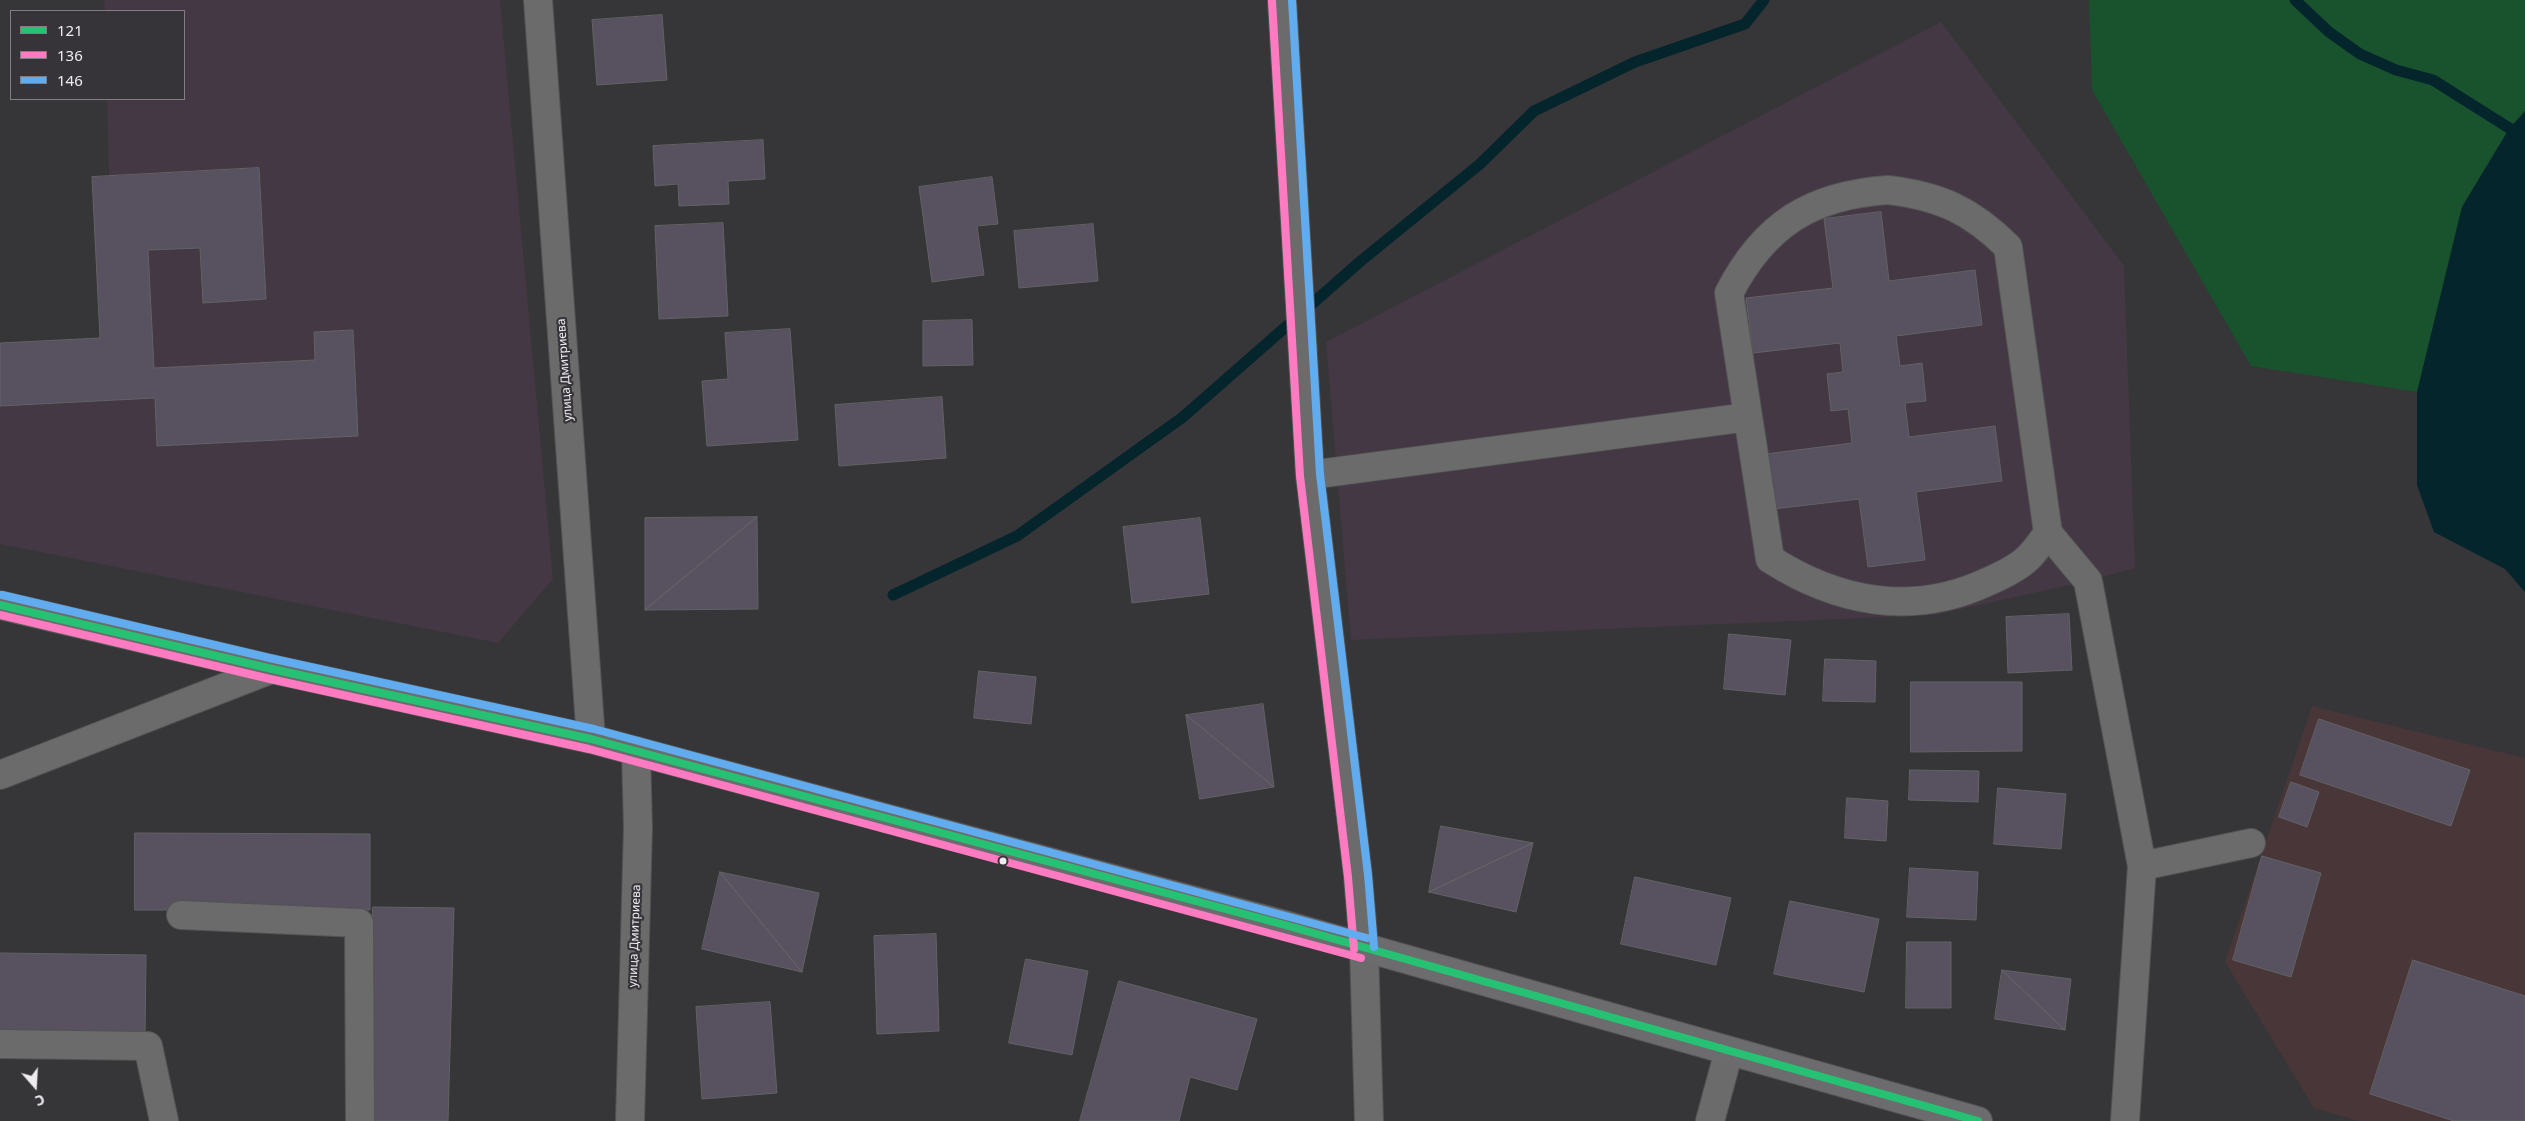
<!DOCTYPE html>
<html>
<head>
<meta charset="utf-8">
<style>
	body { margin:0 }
	#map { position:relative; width:2525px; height:1121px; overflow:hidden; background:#363538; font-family:"Noto Sans",sans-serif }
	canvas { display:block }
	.legend { position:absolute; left:10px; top:10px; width:175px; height:90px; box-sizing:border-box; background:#363439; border:1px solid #807e82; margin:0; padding:6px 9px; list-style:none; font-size:15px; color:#eeecef }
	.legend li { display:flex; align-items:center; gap:10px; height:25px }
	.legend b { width:25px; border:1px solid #807e82 }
	.north { position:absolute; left:10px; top:1061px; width:50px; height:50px; -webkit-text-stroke:4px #363439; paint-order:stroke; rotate:161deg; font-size:14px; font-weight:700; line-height:20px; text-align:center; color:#eeecef }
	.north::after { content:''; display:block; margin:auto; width:18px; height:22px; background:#eeecef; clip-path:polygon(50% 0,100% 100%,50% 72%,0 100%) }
</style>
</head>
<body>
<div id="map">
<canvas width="2525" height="1121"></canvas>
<ul class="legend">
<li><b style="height:6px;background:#26c172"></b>121</li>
<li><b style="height:6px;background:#fe7ac1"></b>136</li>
<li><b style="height:6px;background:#60acee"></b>146</li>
</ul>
<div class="north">С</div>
</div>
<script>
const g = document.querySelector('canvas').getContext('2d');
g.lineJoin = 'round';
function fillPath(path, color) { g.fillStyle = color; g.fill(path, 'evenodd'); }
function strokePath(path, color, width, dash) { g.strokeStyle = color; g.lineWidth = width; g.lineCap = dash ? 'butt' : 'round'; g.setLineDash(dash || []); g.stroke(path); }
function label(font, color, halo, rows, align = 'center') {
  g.font = font + ' "Noto Sans",sans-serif'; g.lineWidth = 4.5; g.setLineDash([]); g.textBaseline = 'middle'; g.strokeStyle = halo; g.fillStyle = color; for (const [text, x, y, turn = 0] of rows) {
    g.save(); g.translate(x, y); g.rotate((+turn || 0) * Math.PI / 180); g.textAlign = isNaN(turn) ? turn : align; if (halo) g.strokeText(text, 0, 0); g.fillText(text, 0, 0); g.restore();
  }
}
fillPath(new Path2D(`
	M2312,706L2525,758V1121H2358L2314,1108L2225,962Z`), '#483639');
fillPath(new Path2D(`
	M104,0H500L553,579L498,643L0,544V343L100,338L92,177L109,176L107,99H184V11H105Z
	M1941,22L2124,266L2135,568L2088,581L1934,615L1351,640L1326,342Z`), '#433844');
fillPath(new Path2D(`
	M2089,0H2525V111L2509,129L2462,207L2417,392L2251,366L2092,90Z`), '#18532e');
fillPath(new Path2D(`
	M2525,111V592L2505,569L2434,532L2417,485V392L2462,207L2509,129Z`), '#05252c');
strokePath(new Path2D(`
	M2295,0L2329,32L2360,54L2396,70L2433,80L2525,138
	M893,595L1017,536L1183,417L1362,260L1480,164L1534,111L1635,62L1745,24L1764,0`), '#05252c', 11);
const building = new Path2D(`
	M662,15L667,80L597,85L592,20Z
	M763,140L765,179L728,181L729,204L679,206L678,184L655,186L653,146Z
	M259,168L266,299L203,303L200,248L148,250L154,368L315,360L314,332L353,330L358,436L157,446L155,398L0,406V343L100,338L92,177Z
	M992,177L998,224L977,226L984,275L932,282L919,187Z
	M1881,212L1889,281L1975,270L1982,325L1896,336L1900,366L1922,363L1926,401L1905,403L1909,437L1995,426L2002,481L1916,492L1925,560L1868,567L1859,499L1773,509L1766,454L1852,443L1848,409L1831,411L1827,374L1843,372L1840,343L1753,353L1746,298L1833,288L1824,219Z
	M723,223L728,316L659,319L655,226Z
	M1093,224L1098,281L1019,288L1014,231Z
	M972,320L973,365L923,366V321Z
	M790,329L798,440L707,446L702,381L728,379L725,333Z
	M942,397L946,458L839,466L835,405Z
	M757,517L645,610V518Z
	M757,517L758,609L645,610Z
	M1200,518L1209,594L1132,603L1123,527Z
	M2069,614L2072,670L2008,673L2006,617Z
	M1729,634L1791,640L1785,695L1724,689Z
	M1825,659L1876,661L1875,702L1823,701Z
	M979,671L1036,677L1031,724L974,718Z
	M1911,682H2022V751L1911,752Z
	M1263,704L1274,787L1186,715Z
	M1186,715L1274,787L1200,799Z
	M2319,719L2470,770L2451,826L2300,775Z
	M1910,770L1979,771L1978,802L1909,800Z
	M2291,782L2319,792L2307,827L2279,817Z
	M1998,788L2066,794L2061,849L1994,844Z
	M1847,798L1888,801L1886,841L1845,838Z
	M1441,826L1533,843L1429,892Z
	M135,833L370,834V910H135Z
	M1533,843L1516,912L1429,892Z
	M2262,856L2321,873L2291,977L2233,960Z
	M1910,868L1978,872L1976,920L1907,917Z
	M720,872L819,893L802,972Z
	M720,872L802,972L702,949Z
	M1635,877L1731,898L1716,965L1621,944Z
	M1790,901L1879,919L1864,992L1774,974Z
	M373,907L454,908L448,1121H368Z
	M936,934L939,1031L877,1034L874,936Z
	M1907,942H1951V1008H1906Z
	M0,953L146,955L145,1034L0,1033Z
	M1026,959L1088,971L1072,1055L1009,1043Z
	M2413,960L2525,996V1121H2454L2370,1094Z
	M2002,970L2071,979L2065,1030Z
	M2002,970L2065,1030L1995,1019Z
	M1119,981L1257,1019L1237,1090L1190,1077L1179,1121H1080Z
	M770,1002L777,1093L702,1099L696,1007Z`);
fillPath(building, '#585160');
strokePath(building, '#636264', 1);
const minor = new Path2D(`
	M538,0L591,739
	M1282,0L1310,475L1358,876L1364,948L1369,1121
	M1888,190C1939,196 1971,210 2008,247L2048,533C2042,541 2036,550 2029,557C2018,568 2001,576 1987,582C1912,617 1837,602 1770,559L1729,293C1764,225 1811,195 1888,190Z
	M1310,475L1748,417
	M2048,533L2088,581L2142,866
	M0,775L272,669
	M181,915L359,923L360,1121
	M0,1044L148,1046L164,1121
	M630,1121L638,828L636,751
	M1710,1121L1729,1051
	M2125,1121L2142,866L2251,843`);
const major = new Path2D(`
	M0,605L272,669L591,739L1285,925L1978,1121`);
strokePath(minor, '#535354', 30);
strokePath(major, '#535354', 30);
strokePath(minor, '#6c6b6b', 28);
strokePath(major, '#6c6b6d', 28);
strokePath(new Path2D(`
	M0,605L272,669L591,739L1285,925L1978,1121`), '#26c172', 8);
strokePath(new Path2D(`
	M1272,1L1300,476L1348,877L1354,949
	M0,615L270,679L589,749L1361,958`), '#fe7ac1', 8);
strokePath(new Path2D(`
	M1292,0L1320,474L1368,875L1374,947
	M2,595L274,659L594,729L1367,938`), '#60acee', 8);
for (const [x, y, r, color] of [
	[1003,861,4.5,"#eeecef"]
]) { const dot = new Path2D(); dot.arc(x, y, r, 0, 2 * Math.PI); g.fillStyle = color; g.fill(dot); strokePath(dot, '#363439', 2); }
label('12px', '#eeecef', '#363439', [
	["улица Дмитриева",565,370,-94],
	["улица Дмитриева",635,936,-88]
]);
</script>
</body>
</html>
